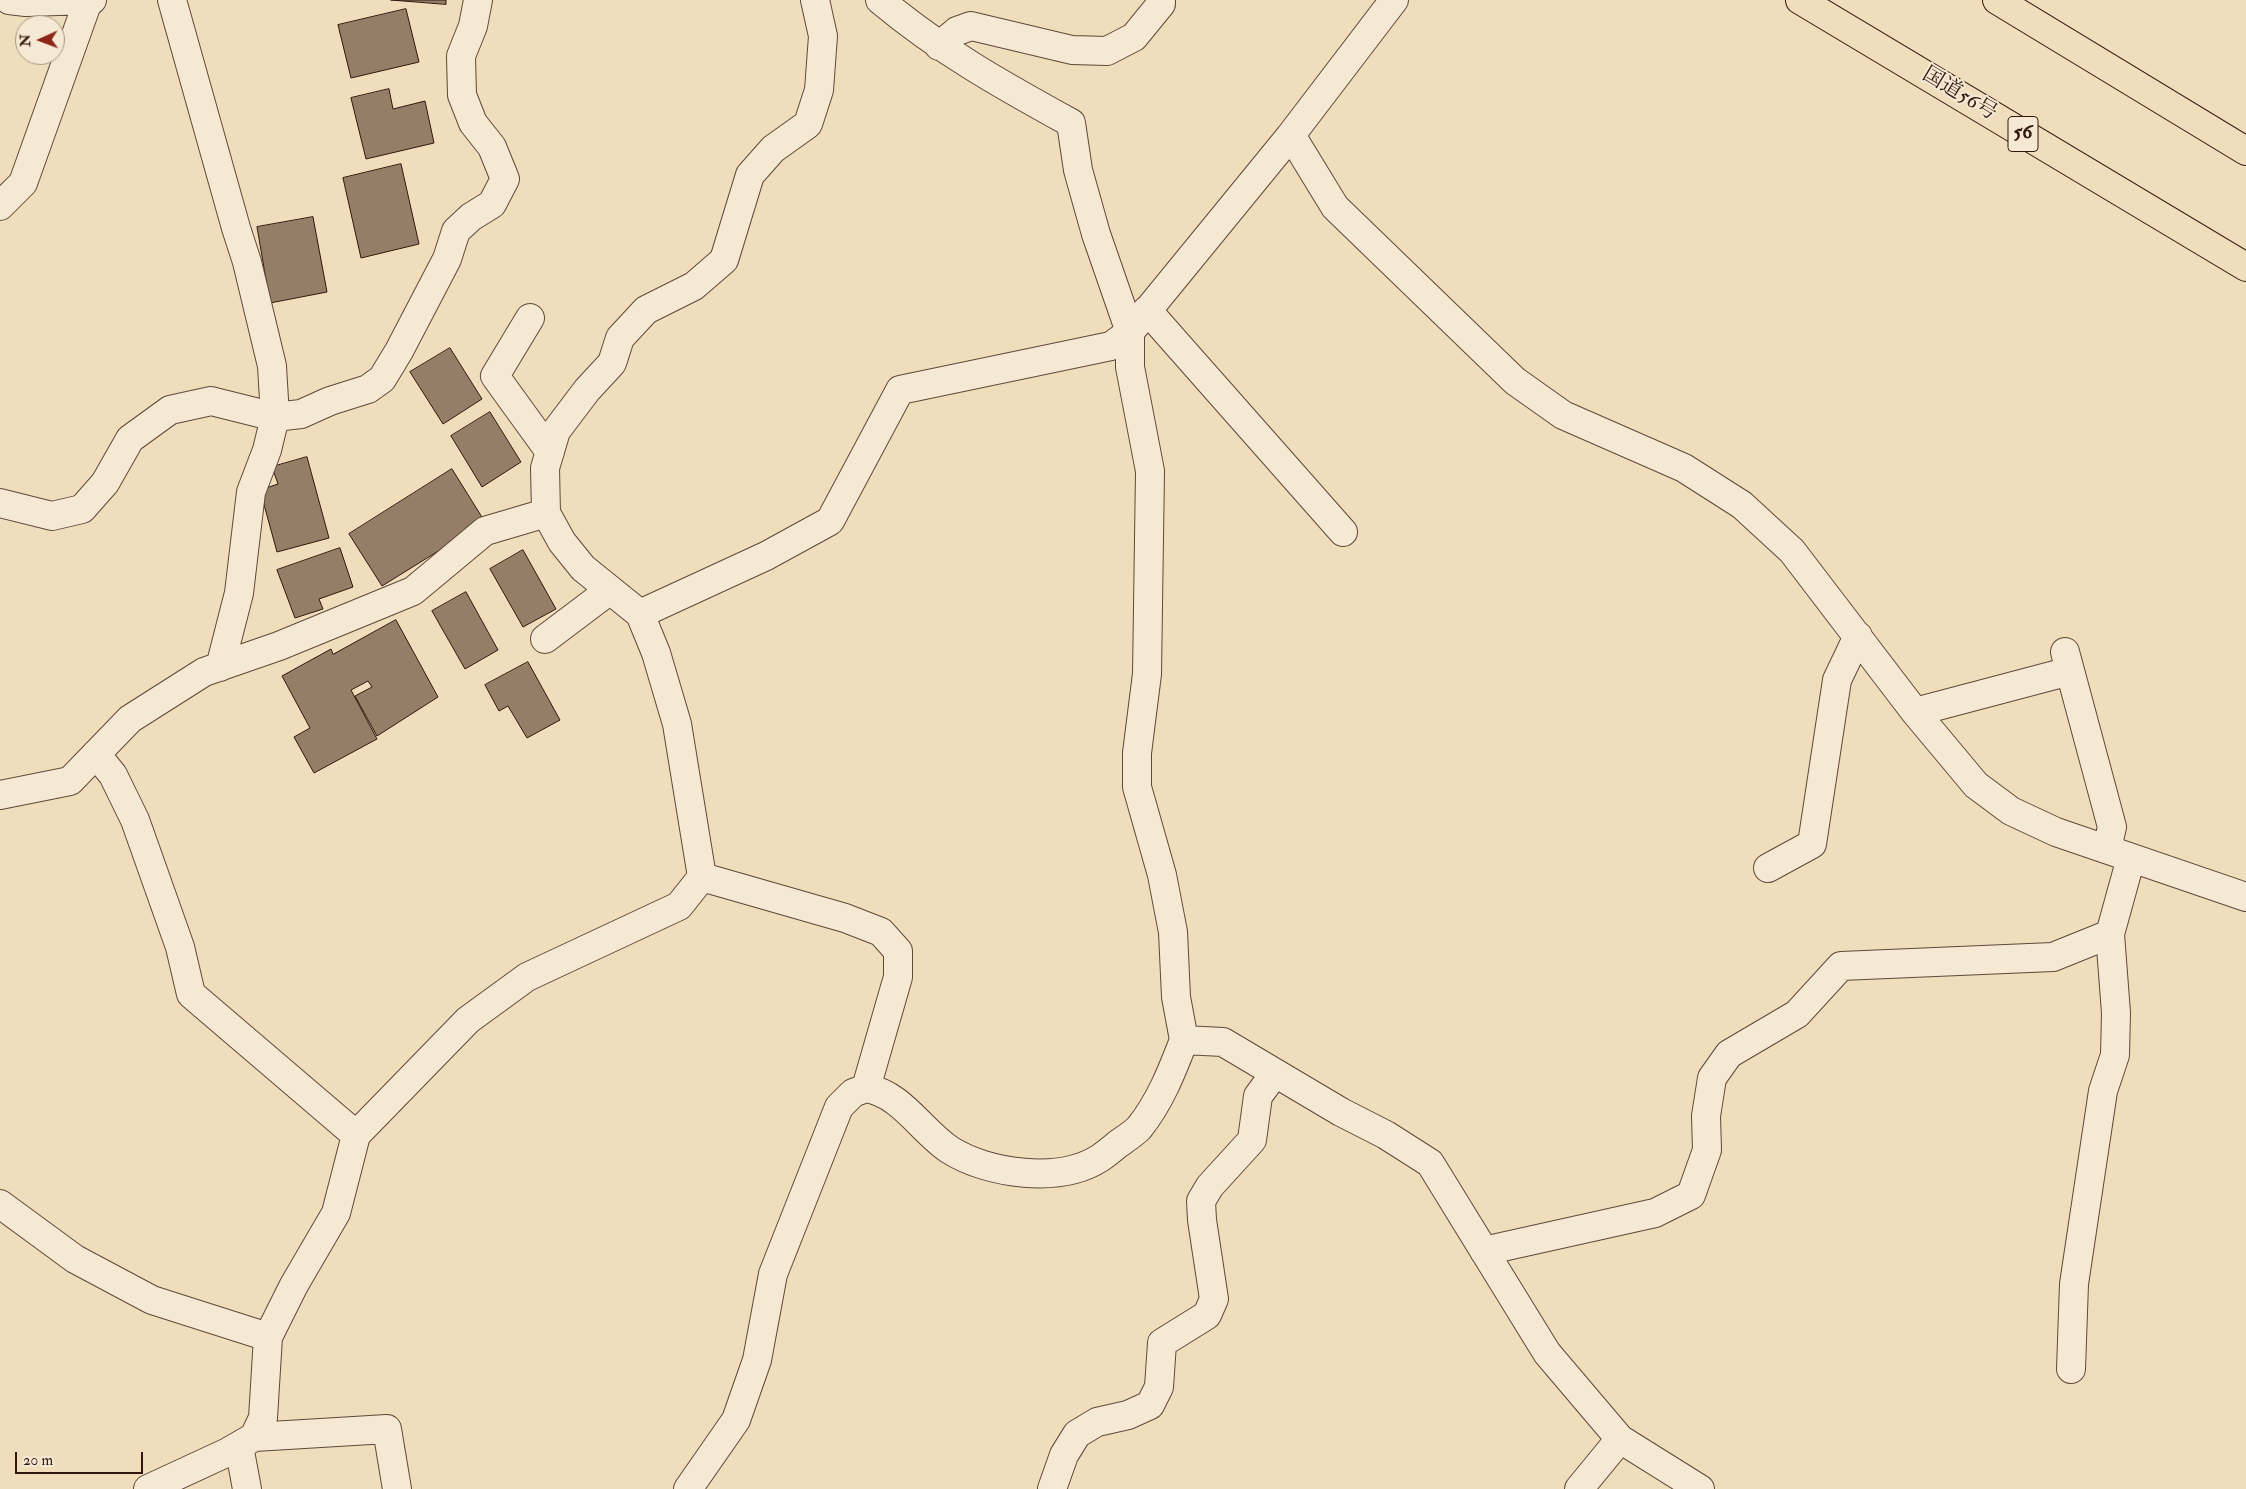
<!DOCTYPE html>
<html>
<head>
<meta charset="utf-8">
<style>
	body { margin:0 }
	#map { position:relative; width:2246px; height:1489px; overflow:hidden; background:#efddbc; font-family:"IM FELL Double Pica",serif }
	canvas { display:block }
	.north { position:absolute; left:15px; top:15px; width:50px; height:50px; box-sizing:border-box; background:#f5e9d3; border:1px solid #a79584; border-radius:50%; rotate:268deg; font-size:14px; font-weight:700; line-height:20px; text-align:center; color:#31170d }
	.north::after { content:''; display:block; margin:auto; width:18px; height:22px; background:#8f2418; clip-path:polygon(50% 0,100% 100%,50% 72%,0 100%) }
	.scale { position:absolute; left:15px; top:1452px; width:128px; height:22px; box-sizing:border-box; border:2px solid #31170d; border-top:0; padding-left:6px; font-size:15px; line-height:18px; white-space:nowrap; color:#31170d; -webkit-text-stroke:4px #f5e9d3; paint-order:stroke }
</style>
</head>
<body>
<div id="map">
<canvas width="2246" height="1489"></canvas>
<div class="north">N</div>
<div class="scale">20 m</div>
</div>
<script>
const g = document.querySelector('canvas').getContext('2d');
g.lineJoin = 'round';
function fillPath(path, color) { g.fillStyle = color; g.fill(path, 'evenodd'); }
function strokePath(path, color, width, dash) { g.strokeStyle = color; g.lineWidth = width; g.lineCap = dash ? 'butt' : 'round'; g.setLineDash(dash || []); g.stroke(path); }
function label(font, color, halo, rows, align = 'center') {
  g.font = font + ' "IM FELL Double Pica","Noto Serif JP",serif'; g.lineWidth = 4; g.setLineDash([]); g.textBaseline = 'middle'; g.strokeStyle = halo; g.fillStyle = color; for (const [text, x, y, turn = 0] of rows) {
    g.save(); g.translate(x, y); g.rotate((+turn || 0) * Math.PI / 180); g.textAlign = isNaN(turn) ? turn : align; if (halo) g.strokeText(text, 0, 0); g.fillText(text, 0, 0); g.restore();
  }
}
const building = new Path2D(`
	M391,0H446V4Z
	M406,9L419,62L351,78L338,25Z
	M389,89L393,109L425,101L434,143L366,159L351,98Z
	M401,164L419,244L361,258L343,178Z
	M313,217L327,292L270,303L257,227Z
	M450,348L482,399L443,424L410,372Z
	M490,412L521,462L482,487L451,436Z
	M307,457L329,538L277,552L260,490L278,484L272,467Z
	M452,469L485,522L382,586L349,534Z
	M340,548L353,587L319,599L323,609L295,618L277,570Z
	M523,550L556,609L523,627L490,569Z
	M466,592L498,650L465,669L432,611Z
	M396,620L438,697L377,736L355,696L372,687L368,681L351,690L377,739L314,773L294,737L310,728L282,676L331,649L333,654Z
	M528,662L560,720L527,738L508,706L499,711L485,685Z`);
fillPath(building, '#947e68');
strokePath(building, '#31170d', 1);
const minor = new Path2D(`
	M9,0L26,2L92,0
	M172,0L236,228L247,262L272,366L275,417L267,450L251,492L239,593L220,667
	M880,0C941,51 1002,85 1071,123L1078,170L1096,234L1130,332V367L1150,471L1147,674L1137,753V787L1162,875L1173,932L1176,997L1184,1040L1223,1042L1341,1112L1386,1135L1430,1163L1547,1353L1620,1439L1700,1489
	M939,46L957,31L971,26L1072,50L1107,51L1134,37L1161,4V0
	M1291,135L1335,207L1515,381L1563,415L1684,468L1742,505L1792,551L1915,712L1976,785L2011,811L2056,832L2246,897
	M0,206L23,183L88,1
	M1147,310L1343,532
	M530,318L495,376L550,452
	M0,503L52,516L82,509L105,483L130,439L170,410L211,401L275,417L301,414L330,401L368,389L382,379L399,351L447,259L456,231L471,217L492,204L505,179L492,147L473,123L462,95L461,56L473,26L478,0
	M640,614L583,568L562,542L546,513L545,468L556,431L587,390L612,363L620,338L646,310L694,286L724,260L750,175L773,149L808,124L819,90L823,36L815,0
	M545,639L610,590
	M2065,652L2112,827L2107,849
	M1915,712L2070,671
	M96,754L113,775L135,820L180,947L191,994L356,1135
	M0,795L70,781L130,719L204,672L279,646L413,591L485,531L546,513
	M1768,868L1812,844L1837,680L1858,636
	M866,1088C902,1094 921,1131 950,1150C988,1174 1060,1184 1100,1158C1106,1154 1112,1149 1118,1144C1125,1139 1133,1134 1139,1128C1160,1102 1172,1071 1184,1040
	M0,1204L75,1259L152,1300L268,1337
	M1484,1251L1655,1213L1691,1195L1707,1150L1706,1116L1712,1078L1729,1054L1797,1014L1841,966L2053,957L2110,934
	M2071,1369L2074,1284L2103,1091L2115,1055L2116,1013L2110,934L2131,858
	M254,1437L387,1429L397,1489
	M239,1446L247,1489
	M148,1489L228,1452L254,1437L263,1418L268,1337L294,1285L336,1213L356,1135L468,1020L527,977L679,906L702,877L677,724L656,653L640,614L766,556L830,521L900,390L1111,346L1130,332L1291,135L1394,0
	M688,1489L736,1420L757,1360L773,1274L839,1107L853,1093L866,1088L898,977V951L881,932L845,918L702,877
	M1052,1489L1064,1455L1077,1434L1097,1422L1128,1415L1150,1405L1159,1387L1162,1343L1207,1315L1214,1299L1202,1220L1201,1201L1210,1186L1252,1140L1258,1096L1275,1073
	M1579,1489L1620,1439`);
const highway = new Path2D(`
	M1800,0L2246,267
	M1997,0L2246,151`);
strokePath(minor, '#604839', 30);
strokePath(highway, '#31170d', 30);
strokePath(minor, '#f5e9d3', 28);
strokePath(highway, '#efddbc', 28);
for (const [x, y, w] of [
	[2023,134,30]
]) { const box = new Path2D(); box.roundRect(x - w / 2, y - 17.5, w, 35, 4); g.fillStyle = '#f5e9d3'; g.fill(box); strokePath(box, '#31170d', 1); }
label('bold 20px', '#31170d', null, [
	["56",2023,134]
]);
label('21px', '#31170d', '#f5e9d3', [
	["国道56号",1959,95,31]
]);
</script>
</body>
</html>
